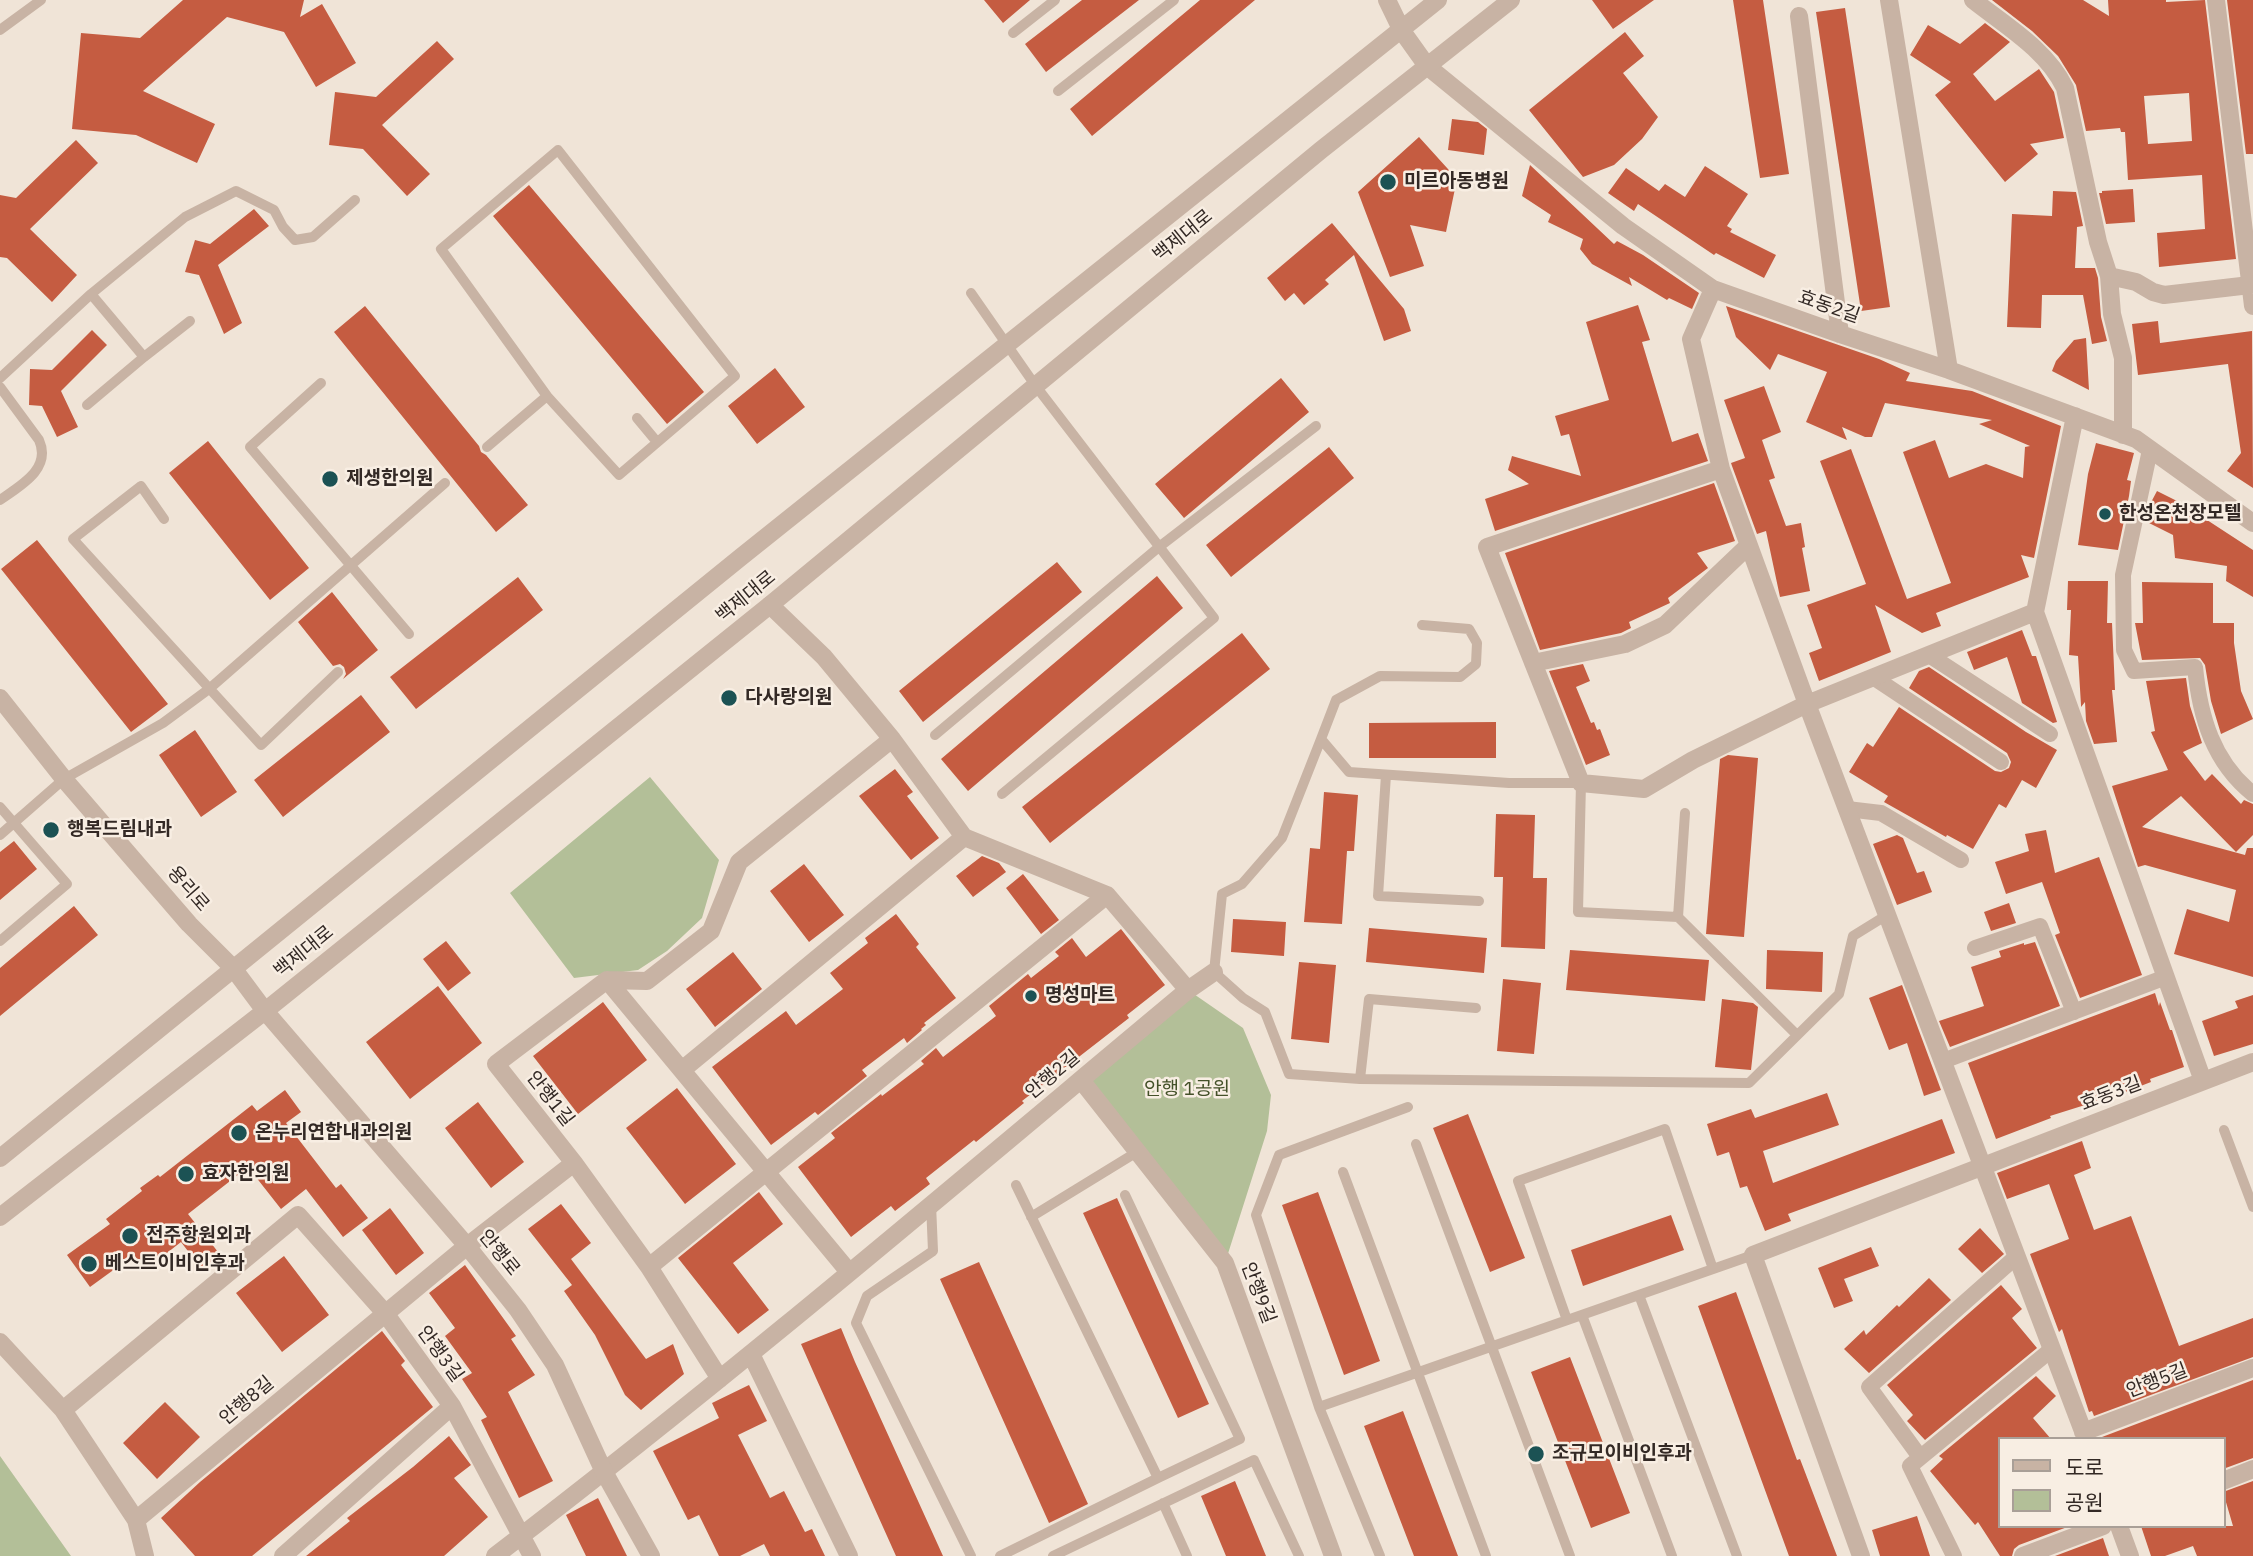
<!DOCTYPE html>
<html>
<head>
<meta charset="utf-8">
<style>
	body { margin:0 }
	#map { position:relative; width:2253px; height:1556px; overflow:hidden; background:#f0e4d7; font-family:"IBM Plex Sans","Noto Sans KR",sans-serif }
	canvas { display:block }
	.legend { position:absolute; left:1998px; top:1437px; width:228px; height:91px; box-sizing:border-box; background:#f8eee3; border:2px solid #a99f97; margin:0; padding:9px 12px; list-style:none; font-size:21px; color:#332925 }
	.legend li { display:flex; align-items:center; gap:14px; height:35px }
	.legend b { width:35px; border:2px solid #a99f97 }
</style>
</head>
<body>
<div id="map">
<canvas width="2253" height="1556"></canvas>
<ul class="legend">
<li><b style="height:9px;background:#c8b3a4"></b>도로</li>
<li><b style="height:19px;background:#b3bf98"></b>공원</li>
</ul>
</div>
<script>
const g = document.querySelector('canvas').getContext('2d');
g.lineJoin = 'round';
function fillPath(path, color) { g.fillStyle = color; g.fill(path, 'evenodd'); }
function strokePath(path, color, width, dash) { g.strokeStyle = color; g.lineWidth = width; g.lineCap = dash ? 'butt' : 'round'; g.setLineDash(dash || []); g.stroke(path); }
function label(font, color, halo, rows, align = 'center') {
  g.font = font + ' "IBM Plex Sans","Noto Sans KR",sans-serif'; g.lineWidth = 5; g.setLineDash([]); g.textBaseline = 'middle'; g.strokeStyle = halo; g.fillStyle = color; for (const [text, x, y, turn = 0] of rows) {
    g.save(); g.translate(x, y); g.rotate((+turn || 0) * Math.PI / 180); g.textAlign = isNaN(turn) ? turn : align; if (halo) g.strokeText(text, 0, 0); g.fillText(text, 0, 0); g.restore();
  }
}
fillPath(new Path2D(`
	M650,777L719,860L702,918L667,951L638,970L574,978L510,893Z
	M1188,990L1243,1028L1271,1095L1267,1131L1225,1263L1081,1080Z
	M0,1456L71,1556H0Z`), '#b3bf98');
fillPath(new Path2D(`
	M183,0H304L300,17L322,4L356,63L316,87L284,32L227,17L143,91L215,124L197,163L136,135L72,129L81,33L140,38Z
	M984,0H1030L1003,23Z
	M1082,0H1139L1046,72L1025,44Z
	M1200,0H1255L1092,136L1070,109Z
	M1592,0H1654L1613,29Z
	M1733,0H1763L1789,174L1760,178Z
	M1992,0H2083L2109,16L2108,0H2166V2L2205,0L2236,259L2159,267L2157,233L2205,229L2202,175L2128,180L2125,132H2121L2120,128L2086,131L2076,85L2058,56L2032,31ZM2189,93L2192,141L2148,144L2144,96Z
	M2227,0H2253V154H2246Z
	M1845,8L1890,307L1861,311L1816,12Z
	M1985,23L2010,42L1973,74L1995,101L2039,69L2054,92L2064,138L2030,144L2038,154L2005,182L1935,95L1951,82L1910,55L1928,25L1960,44Z
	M1625,32L1644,56L1623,73L1658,117L1642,139L1614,165L1583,177L1529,110Z
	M437,41L454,59L382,125L430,174L407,196L363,149L329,145L335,92L376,97Z
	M1452,119L1478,122L1487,129L1484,155L1448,150Z
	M1419,137L1457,179L1446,232L1410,225L1424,266L1390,277L1358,192Z
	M76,140L98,163L30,229L77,275L52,302L7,258L0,257V195L16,198Z
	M1530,165L1614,244L1617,241L1643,255L1699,293L1692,309L1669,298L1667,300L1629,277L1632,286L1592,264L1580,249L1583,239L1548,222L1551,215L1522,196Z
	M1705,166L1748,194L1727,226L1732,229L1730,232L1776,255L1764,278L1716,253L1714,255L1638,204L1634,211L1608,193L1626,168L1659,191L1665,184L1685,197Z
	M529,185L704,392L667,424L493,216Z
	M2133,189L2135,222L2106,224L2099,193H2102V191Z
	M2053,191L2076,192L2083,226L2077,227L2075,268H2095L2098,278L2101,317L2107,341L2092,344L2083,295H2042L2041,328L2007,327L2012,214L2052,216Z
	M254,209L269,226L218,265L242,323L224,334L199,275L185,272L195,240L210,244Z
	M1332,223L1404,309L1411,331L1384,341L1354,255L1325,280L1329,284L1304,305L1294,293L1285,301L1267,278Z
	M1638,305L1650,340L1642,342L1672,442L1698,433L1708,461L1495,531L1485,499L1529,484L1508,470L1512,456L1581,476L1569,434L1561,436L1555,416L1609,400L1586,322Z
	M365,306L479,446L481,452L486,455L528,505L496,532L334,332Z
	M1726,306L1879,359L1910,373L1906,381L1972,391L2061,426L2034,558L2021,555L2029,577L1936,613L1941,626L1922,633L1875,605L1891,652L1819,681L1809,653L1822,648L1807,605L1866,584L1820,461L1851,449L1907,599L1951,583L1903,452L1935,440L1949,478L1986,464L2023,478L2025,447L2030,446L1979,424L1992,420L1885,403L1872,437H1865L1842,427L1847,440L1806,422L1827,372L1778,354L1770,370L1736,337Z
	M2158,321L2160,343L2252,331L2253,488L2227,471L2241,453L2228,364L2138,375L2132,324Z
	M92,330L107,345L61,391L78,427L57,437L42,406L29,405L30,369L52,370Z
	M2086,338L2089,390L2052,371L2056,361L2074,340Z
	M775,368L805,407L757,444L728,406Z
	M1281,378L1309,412L1184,518L1155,484Z
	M1764,386L1781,432L1762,440L1775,478L1769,480L1786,526L1801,523L1805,547L1802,548L1810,591L1780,597L1766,531L1757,534L1732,466L1731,463L1745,458L1724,400Z
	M208,441L309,568L270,600L169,473Z
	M2096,443L2134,453L2127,480L2131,481L2129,496L2118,550L2078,545L2088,474Z
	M1329,447L1354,478L1231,577L1206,545Z
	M1714,483L1735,541L1697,553L1708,568L1668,598L1670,603L1629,622L1631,628L1621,633L1540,650L1505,553Z
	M2157,491L2181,503L2253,550V597L2226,581L2227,566L2175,558L2173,535L2145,521L2148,508Z
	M37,540L168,704L131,732L1,569Z
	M1057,562L1082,592L923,722L899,691Z
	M1157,576L1183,608L968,791L941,759Z
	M518,577L543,610L416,709L390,677Z
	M2068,581H2108L2107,623H2112L2115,690H2112L2117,742L2094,744L2086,721L2085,702L2081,707V705L2078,656L2069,655L2071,610H2067Z
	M2142,582L2213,583V623H2234V643L2241,691L2253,719L2221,734L2211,701L2205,665L2200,658L2142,660L2135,623H2143Z
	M332,592L378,650L343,679L346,674L344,667L340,664L333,666L298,622Z
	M2022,630L2032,656H2036L2057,722L2053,723L2022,703L2007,657L1974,670L1967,652Z
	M1242,633L1270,669L1050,843L1022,807Z
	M1583,664L1590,681L1576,687L1591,723L1594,722L1597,730L1600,729L1610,755L1586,765L1549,671Z
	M1929,667L2026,732L2057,750L2036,788L2022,780L2006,808L1999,804L1973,849L1947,835L1946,837L1884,802L1888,796L1849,772L1867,743L1873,747L1899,707L1995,771L2001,772L2009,768L2011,762L2007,753L1909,688L1919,671Z
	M2186,678L2190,706L2202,743L2183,752L2205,781L2212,774L2241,804L2244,800L2253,804V835L2236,852L2181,796L2142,827L2245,855L2247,848H2253V977L2174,954L2187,909L2229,922L2236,890L2145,865L2138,867L2112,786L2168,770L2151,732L2155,731L2146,681Z
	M361,695L390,732L283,817L254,780Z
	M1496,722V758H1369V723Z
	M195,730L237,792L201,817L159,755Z
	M1728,755L1758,758L1744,937L1706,934L1720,759Z
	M895,769L913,792L907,796L939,838L911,860L859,796Z
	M1324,792L1358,795L1354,851H1347L1342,924L1304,922L1310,848L1320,849Z
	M1496,814L1535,815L1533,878H1547L1545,949L1501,947L1503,877H1494Z
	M2046,830L2055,873L2099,857L2142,975L2080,998L2055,935L2060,933L2042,882L2006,894L1995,862L2029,851L2025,834Z
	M1897,835L1903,838L1917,873L1924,871L1932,892L1897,905L1873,844Z
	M14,841L37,869L0,900V852Z
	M982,856L999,863L1006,872L973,897L956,876Z
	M804,864L844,915L809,942L770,891Z
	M1023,874L1059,920L1041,934L1006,888Z
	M2009,903L2016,923L1991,931L1984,912Z
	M74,906L98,935L0,1016V968Z
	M896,914L919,944L916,947L956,998L924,1023L926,1025L921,1029L922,1030L907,1043L904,1038L862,1070L867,1076L818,1115L815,1112L771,1145L712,1067L786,1011L796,1025L843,989L830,973L868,943L865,938Z
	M1233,919L1286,922L1284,956L1231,952Z
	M1369,928L1487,938L1484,973L1366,962Z
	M1121,929L1165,985L1127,1015L1129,1018L1022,1101L1024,1103L997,1125L976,1142L974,1140L926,1178L930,1184L895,1211L891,1206L851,1237L798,1167L835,1138L831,1133L881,1094L882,1096L924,1064L921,1061L936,1048L943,1057L996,1016L989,1006L1028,974L1031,978L1059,956L1055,952L1072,938L1086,957Z
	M446,941L471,973L448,991L423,959Z
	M2035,942L2060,1006L1950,1047L1939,1021L1984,1006L1971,967L2001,957L1999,951L2024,943V945Z
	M1570,950L1709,960L1705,1001L1566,990Z
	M1767,950L1823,952L1822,992L1766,989Z
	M733,952L762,989L715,1027L686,989Z
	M1299,962L1336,965L1329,1043L1291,1039Z
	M1503,979L1541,983L1534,1054L1497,1051Z
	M1902,985L1941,1090L1924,1096L1907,1043L1889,1050L1869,998Z
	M438,986L482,1043L410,1099L366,1042Z
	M2155,993L2159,1006L2160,1002L2170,1030H2172L2184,1067L2150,1079L2151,1082L2120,1094L2050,1116L2051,1118L1996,1139L1968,1063Z
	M2253,995V1044L2214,1056L2202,1021L2238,1008L2235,1001Z
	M1722,999L1753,1003L1758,1007L1751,1070L1715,1067Z
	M603,1002L647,1060L578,1114L533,1056Z
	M677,1088L736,1164L685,1204L626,1128Z
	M285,1090L301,1112L286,1123L336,1188L341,1184L368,1218L343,1237L306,1189L281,1209L248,1167L188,1214L222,1257L204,1272L181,1242L145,1270L134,1255L90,1287L67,1255L110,1224L106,1219L142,1191L140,1188L158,1175L160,1177L252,1105L257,1111Z
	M1827,1093L1839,1125L1763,1151L1773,1183L1942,1119L1955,1153L1788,1214L1791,1221L1765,1231L1747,1186L1740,1188L1729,1152L1717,1156L1707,1124L1751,1109L1755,1118Z
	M478,1102L524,1162L491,1188L445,1128Z
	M1468,1114L1525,1258L1490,1272L1433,1128Z
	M2082,1141L2091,1168L2074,1175L2094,1230L2131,1216L2179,1346L2253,1318V1357L2094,1416L2092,1411L2089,1412L2062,1329L2059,1332L2030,1254L2069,1239L2049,1184L2007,1199L1997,1173Z
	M759,1192L783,1224L733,1263L769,1310L738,1334L678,1258Z
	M1318,1192L1380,1361L1344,1375L1282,1205Z
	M1117,1198L1209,1404L1178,1418L1083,1213Z
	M561,1204L591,1243L571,1259L646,1359L673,1344L684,1374L641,1410L625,1395L595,1335L564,1291L572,1285L528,1229Z
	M390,1208L424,1253L396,1275L362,1230Z
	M1671,1215L1684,1250L1583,1286L1571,1250Z
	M1980,1228L2004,1254L1982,1273L1958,1249Z
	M1871,1247L1879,1266L1844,1279L1853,1301L1834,1308L1818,1268Z
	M284,1256L329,1315L282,1352L236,1293Z
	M979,1262L1088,1504L1049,1523L940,1279Z
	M465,1265L516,1336L511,1339L535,1375L508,1392L553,1481L519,1498L481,1420L487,1417L462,1379L472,1373L445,1336L455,1328L429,1293Z
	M1929,1278L1951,1300L1869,1373L1844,1349L1864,1330L1866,1335L1897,1305L1899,1307Z
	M2001,1285L2022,1309L2012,1318L2037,1348L1925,1440L1907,1421L1913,1415L1887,1385Z
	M1736,1292L1797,1460L1800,1459L1837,1556H1789L1698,1306Z
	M841,1328L855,1362L943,1556H896L816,1378L801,1344Z
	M382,1331L405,1361L401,1365L433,1407L252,1556H195L161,1518L200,1482Z
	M1570,1357L1630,1513L1591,1528L1531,1372Z
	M2036,1376L2056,1396L2033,1418L2051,1439H1999V1526H2070L2019,1545L2014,1549L2012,1556H2000L1978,1522L1975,1525L1930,1471L1943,1459L1939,1456Z
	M2253,1380V1458L2223,1469V1439H2103L2102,1437Z
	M749,1385L767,1421L738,1435L770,1498L784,1491L805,1532L812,1529L825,1556H770L764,1544L740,1556H719L699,1515L688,1520L653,1451L719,1418L712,1403Z
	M165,1402L200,1437L157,1479L123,1443Z
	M1403,1411L1458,1556H1414L1364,1426Z
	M449,1436L471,1465L454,1478L488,1517L444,1556H306L350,1521L347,1518L413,1467Z
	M1235,1481L1266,1556H1226L1201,1496Z
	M2253,1481V1556H2197L2193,1546L2165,1556H2151L2141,1526H2233L2223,1492Z
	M598,1498L627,1556H586L566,1515Z
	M1917,1516L1930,1556H1880L1872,1530Z
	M2103,1538L2109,1556H2055Z`), '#c55c41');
strokePath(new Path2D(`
	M0,30L41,0
	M1013,33L1055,0
	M1058,91L1174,0
	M971,293L1035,385L1214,618L1002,794
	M144,357L190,321
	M0,378L91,294L185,217L236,191L274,210L283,227L295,240L313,237L355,200
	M321,383L250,447L409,634
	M0,387L39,440C52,469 20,486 0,500
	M87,405L144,357L91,294
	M637,418L657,442
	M487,447L547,396L619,475L735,376L558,150L441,249L547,396
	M164,519L141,486L73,539L261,745L338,672
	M935,735L1159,547L1316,426
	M1321,739L1336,700L1380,676L1460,677L1476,664L1477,643L1469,629L1422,625
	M1386,775L1378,896L1479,901
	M0,807L67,884L0,941
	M0,835L64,779L163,723L209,689L445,483
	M1678,917L1685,813
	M1797,1035L1678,917L1578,912L1581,783H1509L1349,772L1321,739L1282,838L1242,884L1222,894L1214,972L1243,998L1265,1012L1289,1074L1360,1079L1749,1083L1839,994L1853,936L1887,915
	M1360,1079L1369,999L1476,1008
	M2224,1130L2253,1207
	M1416,1144L1570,1556
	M1343,1172L1486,1556
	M1125,1195L1240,1439L1158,1478
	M931,1204L933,1251L867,1296L856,1323L971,1556
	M1031,1217L1137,1152
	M1639,1295L1737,1556
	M1582,1315L1672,1556
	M1567,1320L1518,1181L1665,1129L1713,1269
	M1319,1407L1753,1255
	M1163,1503L1187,1556
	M1000,1556L1158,1478L1016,1185
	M1053,1556L1254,1460L1299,1556
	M1380,1556L1319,1407L1256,1215L1279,1155L1408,1107`), '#c8b3a4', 10);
strokePath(new Path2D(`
	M2150,450L2123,575L2124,650L2134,671L2195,667C2200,717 2213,762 2253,794
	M1929,655L2050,734
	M1873,677L2001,762
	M1847,809L1881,813L1961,860
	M1975,948L2040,926L2074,1012
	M1943,1061L2166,977
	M1920,1457L1869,1387L2017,1256
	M1954,1556L1910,1466L2052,1349`), '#c8b3a4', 16);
strokePath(new Path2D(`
	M1889,0L1949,370
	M1973,0C2006,26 2047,50 2065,88L2098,242L2109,276L2136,282L2153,292L2164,295L2250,285
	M2216,0L2253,306
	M1799,16L1840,334
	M1427,66L1623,226L1713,289L1840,334L1949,370L2136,439L2253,523
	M2109,276L2112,314L2123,358V435
	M1713,289L1691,339L1721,469L1807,704L2035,612
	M2075,416L2035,612L2203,1081
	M1721,469L1487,547L1581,783L1644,789L1693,760L1807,704L2086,1439
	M770,605L824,657L892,739L964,837L1107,895L1188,990
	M1533,663L1625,644L1665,625L1748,546
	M607,980L849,1272
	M682,1070L964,837
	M1081,1080L1225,1263L1333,1556
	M574,1163L649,1267L720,1379
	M649,1267L1107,895
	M0,1342L63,1410L136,1520L145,1556
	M751,1354L849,1556
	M63,1410L298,1215L385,1313L452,1406L532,1556
	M2083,1432L2253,1368
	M2223,1481L2253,1469
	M136,1520L467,1246L574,1163L496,1064L607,980L647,981L711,931L739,862L892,739
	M2119,1526L2130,1556
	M283,1556L452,1406
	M495,1556C732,1375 959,1181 1188,990L1214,972
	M1861,1556L1753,1255L2253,1062
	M2023,1556L2103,1526`), '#c8b3a4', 18);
strokePath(new Path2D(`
	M1387,0L1402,31L1427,66
	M0,698L64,779L145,873L189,924L233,968L265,1011L467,1246L518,1310L555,1365L604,1472L651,1556
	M0,1158L741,557L1438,0
	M0,1217L265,1011L770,605L1321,150L1511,0`), '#c8b3a4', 18);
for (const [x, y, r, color] of [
	[1388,182,9,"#1c5254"],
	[330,479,9,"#1c5254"],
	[2105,514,7,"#1c5254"],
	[729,698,9,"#1c5254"],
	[51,830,9,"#1c5254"],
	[1031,996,7,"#1c5254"],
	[239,1133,9,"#1c5254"],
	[186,1174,9,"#1c5254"],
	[130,1236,9,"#1c5254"],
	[89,1264,9,"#1c5254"],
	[1536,1454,9,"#1c5254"]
]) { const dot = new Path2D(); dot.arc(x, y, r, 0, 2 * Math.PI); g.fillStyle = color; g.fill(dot); strokePath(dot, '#f8eee3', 2.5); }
label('bold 19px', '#332925', '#f8eee3', [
	["미르아동병원",1404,182],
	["제생한의원",346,479],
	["한성온천장모텔",2119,514],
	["다사랑의원",745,698],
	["행복드림내과",67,830],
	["명성마트",1045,996],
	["온누리연합내과의원",255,1133],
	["효자한의원",202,1174],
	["전주항원외과",146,1236],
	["베스트이비인후과",105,1264],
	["조규모이비인후과",1552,1454]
], 'left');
label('19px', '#332925', '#f8eee3', [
	["백제대로",1183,236,-39],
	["효동2길",1829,307,19],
	["백제대로",746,597,-39],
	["용리로",188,889,49],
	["백제대로",304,952,-39],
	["안행2길",1053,1075,-40],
	["효동3길",2111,1094,-21],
	["안행1길",550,1099,52],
	["안행로",499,1253,51],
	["안행9길",1258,1293,69],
	["안행3길",440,1354,54],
	["안행5길",2157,1381,-21],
	["안행8길",247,1401,-40]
]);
label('19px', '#445129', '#f8eee3', [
	["안행 1공원",1187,1090]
]);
</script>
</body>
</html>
